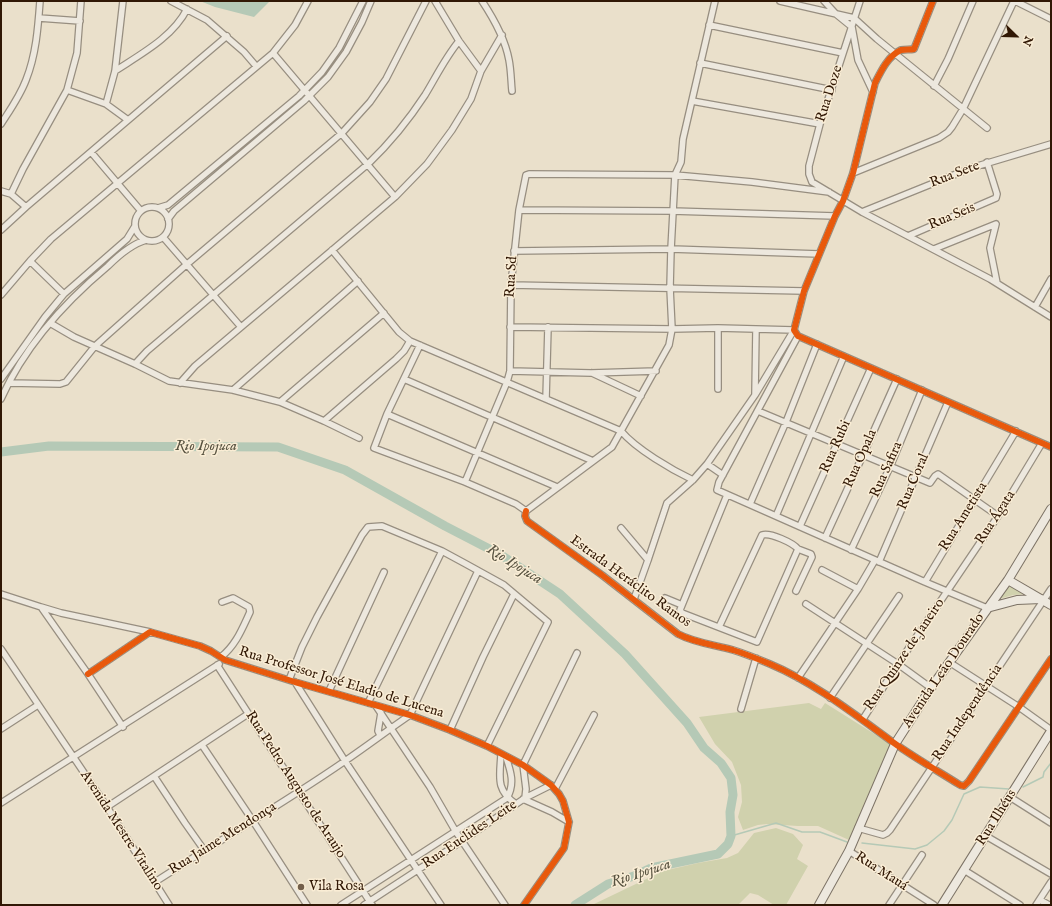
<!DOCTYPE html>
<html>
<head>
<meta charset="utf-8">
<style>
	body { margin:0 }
	#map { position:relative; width:1052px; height:906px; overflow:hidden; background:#eae0cb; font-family:"IM FELL English",serif }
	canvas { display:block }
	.frame { position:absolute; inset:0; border:2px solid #311805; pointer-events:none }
	.north { position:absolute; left:996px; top:16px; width:40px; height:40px; -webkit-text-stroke:3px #faedd5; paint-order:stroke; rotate:113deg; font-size:11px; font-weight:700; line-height:16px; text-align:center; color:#311805 }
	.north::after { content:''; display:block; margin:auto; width:14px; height:18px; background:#311805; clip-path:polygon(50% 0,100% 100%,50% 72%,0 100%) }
</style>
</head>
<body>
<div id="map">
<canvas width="1052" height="906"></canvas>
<div class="frame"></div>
<div class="north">N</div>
</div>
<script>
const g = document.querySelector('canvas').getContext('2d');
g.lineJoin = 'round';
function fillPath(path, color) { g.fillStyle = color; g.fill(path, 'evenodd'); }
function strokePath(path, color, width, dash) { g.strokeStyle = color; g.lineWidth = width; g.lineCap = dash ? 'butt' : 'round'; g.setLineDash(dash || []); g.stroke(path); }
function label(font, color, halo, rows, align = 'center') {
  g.font = font + ' "IM FELL English",serif'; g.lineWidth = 3; g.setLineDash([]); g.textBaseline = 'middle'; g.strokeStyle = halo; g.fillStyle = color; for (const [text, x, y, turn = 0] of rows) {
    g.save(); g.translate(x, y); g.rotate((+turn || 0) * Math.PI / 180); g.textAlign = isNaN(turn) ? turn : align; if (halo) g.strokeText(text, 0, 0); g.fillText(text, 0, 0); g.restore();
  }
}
fillPath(new Path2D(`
	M1009,584L1025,594L1013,595L996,600Z
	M809,703L821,709L825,703L892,745L849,840L818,826H798L767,824L758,825L743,830L738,817L742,802L741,785L732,762L715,744L699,717Z
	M776,828L793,834L803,845L797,859L808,866L786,905H774L758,895L750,893L738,905H592L663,871L698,863L727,858L738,853L754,833Z`), '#d0d1ad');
fillPath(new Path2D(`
	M200,1H270L254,17L215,7Z`), '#b5c9b6');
strokePath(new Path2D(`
	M1023,787L1043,777L1044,772L1051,763
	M731,836L776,823L802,832H820L847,842
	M862,843L915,849L927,845L944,831L952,820L964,794L980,787L1009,789`), '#b5c9b6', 1.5);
strokePath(new Path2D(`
	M1,452L49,446L278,447L345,470L445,526L501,555L560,594L625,654L687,723L704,748L721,763L731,778L733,795L730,812L731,836L728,844L718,854L651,868L634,876L608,884L575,905`), '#b5c9b6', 9);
const street = new Path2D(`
	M171,1L207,20L244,52L256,66
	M435,1L459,41L481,71
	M482,1C494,19 505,38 509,60C511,70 511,81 512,91
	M780,1L854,18L877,39L987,128
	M824,1L836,14L852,27L858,60L873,92
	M860,1L820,124L809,166V174L812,182L862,212L990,279L1051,317
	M933,1L914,49C910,50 906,49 901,50C888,56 881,71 875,83L853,173L843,201L835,216L804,291L794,330L798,336L1051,447
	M1015,1L1051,19
	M39,18L80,21
	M709,25L843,53
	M273,53L395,197
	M700,63L832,90
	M115,71C141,54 173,37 187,9
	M934,86L948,59L973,1
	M67,90L106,104L128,120
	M692,101L820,124
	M106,104L115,71L123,1
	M1,124C10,110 20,96 26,80C36,55 38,28 40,1
	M91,152L141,211
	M853,173L939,138L948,132L952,127L963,109L1014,1
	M1,191L11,194L26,207
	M11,194L23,169L67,90L77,53L81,1
	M135 224a17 17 0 1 1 34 0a17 17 0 1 1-34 0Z
	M158,208L168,205L299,96L322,72L339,48L363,1
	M519,210L672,211L835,216
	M862,212L971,168L1051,144
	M168,219L174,211L304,101L328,77L346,52L362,22L371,1
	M1,230L26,207L227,36
	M908,236L996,198L997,194L987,162
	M163,237L241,327
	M934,249L996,224L990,248L997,283
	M332,250L399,332L410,341L621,431C636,449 672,470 693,480
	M514,251L671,249L819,254
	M30,261L64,294
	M511,285L804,291
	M1,295L30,261L51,239L273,53L295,25L308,1
	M1035,307L1051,279
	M50,323L74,337L135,364L169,381L233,390L280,402L324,421L359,438
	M510,327L672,329L718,328L794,330L755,395L707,464L693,480L667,503L648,560L634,599
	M718,328V389
	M798,336L719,482L717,490L925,582
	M420,345L387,414L374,448L465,482L516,504L526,511
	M135,364L147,351L368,164C390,143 408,121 425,95C436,77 445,58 459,41
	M510,371L591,373L656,371
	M592,373L641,396
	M1,379L45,317L64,294L127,239L135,226
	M404,379L593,461
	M9,383L60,384L66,382L95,346L186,265L342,133L370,102L386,79L426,1
	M180,383L195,366L395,197L427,164L452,130L471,99L481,71L502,35
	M233,390L358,281
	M755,394L756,329
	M1,399C24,347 65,302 108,266C118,256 132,244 146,240
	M546,399L548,327
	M280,402L384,313
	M758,411L930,483L935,476L938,474L998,516
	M387,414L557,487
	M324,421L396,359L404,351L410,341
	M707,464L723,475
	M465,482L507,382L510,371L511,285L519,210L526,175L529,174L675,175L752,182L829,192
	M750,504L786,422L817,344
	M526,511L525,516L527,521L602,575L678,634C695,643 715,645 733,650C746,654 758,659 770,664C815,683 854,714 894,743C915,758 938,771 960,785L964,786L969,781L1051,659
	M526,511L612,447L669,345L672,329L670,288L671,249L675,175L681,162L683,139L715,1
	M776,516L844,356
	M800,526L871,368
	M621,528L648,560
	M825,538L863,455L897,379
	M851,550L890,467L922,390
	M879,562L948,402
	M822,570L858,589
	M796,591L812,557L811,554L798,549
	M1,594L41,607L88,674L123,727
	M665,598L682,605
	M806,604L898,664L931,688
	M41,607L61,613L150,632
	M987,608L925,582L1016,431
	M719,627L762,535C770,532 793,543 798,549L757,642L682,613L680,610L727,495
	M1,649L107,807L169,905
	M221,657C236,645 242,629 250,612L249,607L233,598L222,602
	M949,662L1019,707L1051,730
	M217,665L372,905
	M88,674L150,632L200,646L211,651L225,660L295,682L410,715L450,730L487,746L523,765L551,785L559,794L563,801L569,822L564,848L524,905
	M798,678L858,589L875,560
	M289,680L302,647L317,617L362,535L368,527L382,526L442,551L466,564L504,585L548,622L487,746
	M295,682L345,761L441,905
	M329,691L384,572
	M830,698L899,596
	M368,703L442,551
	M376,706L430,787L456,832L505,905
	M741,709L756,658
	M863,719L898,664L998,516L1042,443
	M1,729L38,705
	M450,730L483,657L514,594
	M380,735L378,731L381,713
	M202,745L253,821L307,905
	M501,754C500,776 495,790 516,804
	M154,776L185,823L204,850
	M555,789L594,715
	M1010,797L1051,823
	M525,798L551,785
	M523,799L552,812L569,822
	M1,803L219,664
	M107,807L248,714
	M858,828L883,835L887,833L890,830L1051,589
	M986,836L1051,874
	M849,851L934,905
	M964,870L1020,905
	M155,882C218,841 283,804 345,761C367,746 388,730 410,715L478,571
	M1040,900L1049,905
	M341,905L507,798C515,784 511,772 506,757
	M364,905L462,841L525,798L526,789L523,765L577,653
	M889,905L922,855
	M1036,905L1051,882`);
const secondary = new Path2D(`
	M1008,580L1051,605
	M987,608L1017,600L1041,599
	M819,905L849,851L895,744L931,688L1008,580L1051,509
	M942,905L1051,731`);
strokePath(street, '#978e80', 8);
strokePath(secondary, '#7d7366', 10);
strokePath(street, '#ede8de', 5.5);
strokePath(secondary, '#ede8de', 8);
strokePath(new Path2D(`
	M933,1L914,49C910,50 906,49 901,50C888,56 881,71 875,83L853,173L843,201L835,216L804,291L794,330L798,336L1051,447
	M526,511L525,516L527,521L602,575L678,634C695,643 715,645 733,650C746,654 758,659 770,664C815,683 854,714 894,743C915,758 938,771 960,785L964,786L969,781L1051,659
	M88,674L150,632L200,646L211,651L225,660L295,682L410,715L450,730L487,746L523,765L551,785L559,794L563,801L569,822L564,848L524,905`), '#e8590c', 6);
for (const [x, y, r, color] of [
	[301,887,4,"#725e4a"]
]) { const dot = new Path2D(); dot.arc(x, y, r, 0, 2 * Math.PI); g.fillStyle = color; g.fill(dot); strokePath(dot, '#faedd5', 1.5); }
label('14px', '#311805', '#faedd5', [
	["Rua Doze",830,94,-72],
	["Rua Sete",955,175,-21],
	["Rua Seis",952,217,-23],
	["Rua Sd",512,277,-86],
	["Rua Rubi",836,447,-66],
	["Rua Opala",861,459,-66],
	["Rua Safira",887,470,-66],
	["Rua Coral",914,482,-67],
	["Rua Ametista",964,517,-58],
	["Rua Ágata",996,518,-57],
	["Estrada Heráclito Ramos",630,582,36],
	["Rua Quinze de Janeiro",905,655,-56],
	["Avenida Leão Dourado",944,671,-56],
	["Rua Professor José Eladio de Lucena",341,683,17],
	["Rua Independência",968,713,-56],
	["Rua Pedro Augusto de Araujo",295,785,57],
	["Rua Ilhéus",997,818,-58],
	["Avenida Mestre Vitalino",121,831,57],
	["Rua Euclides Leite",470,835,-34],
	["Rua Jaime Mendonça",223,839,-32],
	["Rua Mauá",881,872,33]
]);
label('14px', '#311805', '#faedd5', [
	["Vila Rosa",309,887]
], 'left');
label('italic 15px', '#575240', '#faedd5', [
	["Rio Ipojuca",206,447],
	["Rio Ipojuca",514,565,32],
	["Rio Ipojuca",641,874,-18]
]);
</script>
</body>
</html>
